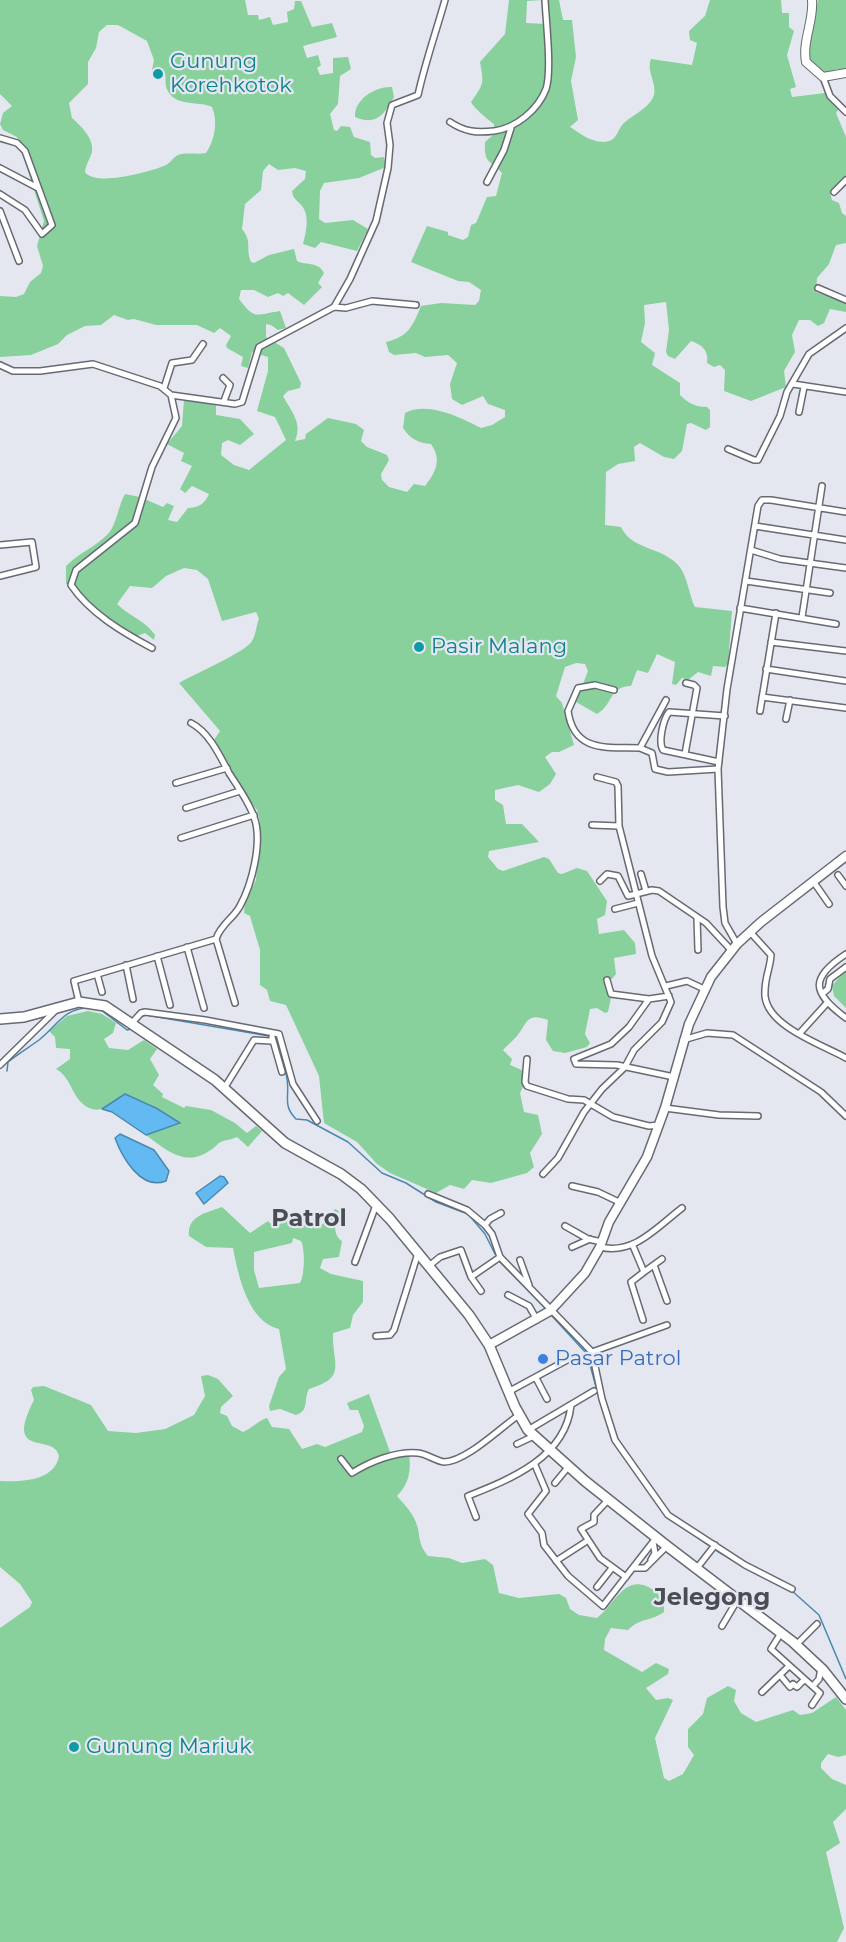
<!DOCTYPE html>
<html>
<head>
<meta charset="utf-8">
<style>
	body { margin:0 }
	canvas { display:block; background:#e4e7f0 }
</style>
</head>
<body>
<canvas width="846" height="1942"></canvas>
<script>
const g = document.querySelector('canvas').getContext('2d');
g.lineJoin = 'round';
function fillPath(path, color) { g.fillStyle = color; g.fill(path, 'evenodd'); }
function strokePath(path, color, width, dash) { g.strokeStyle = color; g.lineWidth = width; g.lineCap = dash ? 'butt' : 'round'; g.setLineDash(dash || []); g.stroke(path); }
function label(font, color, halo, rows, align = 'center') {
  g.font = font + ' Montserrat,sans-serif'; g.lineWidth = 4.5; g.setLineDash([]); g.textBaseline = 'middle'; g.strokeStyle = halo; g.fillStyle = color; for (const [text, x, y, turn = 0] of rows) {
    g.save(); g.translate(x, y); g.rotate((+turn || 0) * Math.PI / 180); g.textAlign = isNaN(turn) ? turn : align; if (halo) g.strokeText(text, 0, 0); g.fillText(text, 0, 0); g.restore();
  }
}
fillPath(new Path2D(`
	M0,0H245L248,15H258L259,20L270,17L273,25L288,22L287,12L294,9L295,1H301L312,27L332,23L337,37L303,46L307,58L318,55L321,65L317,68L320,75L333,73V58L348,57L351,69L340,76L338,104L330,114L334,130L337,131L341,126L350,127L354,137L370,142L371,155L375,158L384,157L386,167L359,178L324,183L320,191L319,219L325,223L353,220L368,229L357,251L321,242L315,248L303,244C306,233 310,216 302,206C297,200 293,199 292,191L305,179L306,171L295,168L278,170L269,164L263,171L261,190L245,204L242,229C253,243 245,247 251,262L254,263L269,255L294,249L297,261C307,266 318,261 324,273L318,283L322,287L304,305L288,293L283,296L278,293L268,297L254,290H241L239,299C255,320 254,315 280,311L286,328L278,330L271,325L266,324V337L284,348L301,383L300,388L288,391L283,396C291,411 303,423 295,441L305,439L306,434L328,418L356,424L364,430L361,441L367,447L387,455L389,460L381,474L382,480L389,487L407,492L414,484L425,486C436,472 442,460 431,444C419,443 410,439 403,428L405,413C428,401 461,418 481,428L492,425L505,417V410L488,404L483,396L462,405L452,399L450,384L457,363L448,355L425,357L416,353L394,355L389,352L386,342C408,337 413,326 421,306L441,303L475,305L479,301L481,290L469,282L458,281L411,262L427,226L448,232V235L463,240L468,237L471,225L476,223L487,197L496,196L502,173C489,159 484,164 485,142L494,134V124C488,120 473,107 471,102C484,83 484,85 480,62L505,34L509,0H543L527,1L526,23L547,24L548,0H559L563,20H572L576,57L571,81L578,120L570,127C581,134 594,145 609,141C617,139 618,129 623,124C632,115 650,108 654,95C657,83 646,71 651,59L692,65L697,43L690,40L689,31L705,16L710,0H781L782,13H789V27L794,31L787,55L796,87L790,89L792,97L825,93L838,110L836,113L846,137V176L830,193L832,200L839,203L842,213L846,216V243L836,245L829,264L817,278L816,292L846,303V312L830,309L824,323L818,326L810,320H799L792,335L795,352L784,371L786,387L751,401L724,391L725,370L720,365L714,367L707,363C709,350 702,345 691,341L675,359L668,356L666,352L669,330L666,302L644,305L645,323L641,342L655,353L652,365L680,383V395C688,403 695,407 707,407L710,410V427L706,430L691,423L687,424L682,451L674,459L664,457L640,443L634,447L635,461L618,464L606,472L605,525L621,527C632,550 659,546 677,564C687,573 689,595 695,607L732,611L728,664L725,667L713,666L711,676L698,672L688,680L682,678L676,685L672,684L675,662L657,654L648,673L637,670L631,686C608,687 614,704 597,714L576,702L588,671L585,664L576,663L565,667L556,696L562,703L574,745L559,752H552L545,757L556,774L550,784L539,792L518,785L495,790V800L503,805L506,824H522L539,842L489,851L488,857L498,869L503,871L544,857L549,859L558,873L562,874L577,868L587,871L607,901L605,915L597,919L599,934L624,930L635,943L636,954L614,958L616,974L605,987L611,998L608,1012L605,1013L597,1008L590,1009L585,1034L590,1043L587,1047L565,1053L553,1051L546,1040L548,1020C526,1012 528,1022 517,1036C513,1041 507,1045 503,1050L512,1059L510,1065L524,1071L523,1087L520,1093L524,1112L538,1115L542,1134L530,1153L534,1167L527,1173L491,1183L472,1180L464,1189L450,1185L436,1193L390,1173L377,1164L357,1142L324,1123L319,1076L286,1005L270,1001L267,990L260,985V950L250,916L244,913L245,902L256,880L260,822L257,810L242,791L214,740L220,731L179,683C194,674 246,652 252,641C256,635 256,626 259,619L256,612L222,621L208,579L197,570L184,568L166,576L152,588L130,586L117,604C129,616 146,621 155,635L154,640L145,633L137,636C117,625 86,609 77,586L66,584V566C79,553 95,547 108,534C117,524 118,506 125,494L140,497L163,507L167,503L174,506L168,520L177,522L188,508C199,508 205,503 209,494L192,486L185,493L180,489L192,466L181,461L184,453L167,444L182,426L184,400L216,403V415L240,419L254,434L240,445L228,440L222,443L221,455L234,465L249,470L286,440L275,417L257,411L268,371V357L252,352L248,368L241,366L243,357L227,348L226,345L231,336L220,328L214,333L197,325H156L134,319L128,320L114,315L101,325L85,326L67,335L58,344L31,355L0,357V296L16,297L24,294L30,282L41,273L43,266L37,246L44,221L17,137L3,130L0,124L3,113L12,106L0,94ZM107,25H118L147,41L154,60L152,70L165,73C166,77 165,83 166,87C173,108 197,100 212,107C218,121 215,140 206,153C197,155 187,152 178,155C172,158 170,164 164,166C148,172 95,187 85,172C86,164 90,159 92,152C94,138 81,126 72,118L69,103L88,84V62L96,48L99,32Z
	M818,0H846V69H836L830,73L822,72L811,64L807,49Z
	M392,87L394,97C384,115 376,126 355,117C354,99 376,86 392,87Z
	M846,969V1008L834,996L832,986Z
	M88,1011L102,1014L116,1023L113,1033L104,1039L109,1048L128,1050L144,1040L157,1049L150,1059L159,1075L153,1085L163,1094L162,1097L184,1108L186,1106L211,1110L235,1123L247,1133L256,1126L262,1131L248,1147L237,1137C231,1140 223,1140 219,1143C191,1170 172,1155 146,1135L180,1124C170,1114 136,1094 121,1098C111,1100 105,1113 92,1109C72,1103 73,1078 56,1069L70,1059V1049L56,1048L55,1037L49,1031L67,1016Z
	M222,1207L250,1233L268,1221L275,1228L295,1211C307,1214 309,1226 319,1228L335,1209L339,1211C335,1222 332,1234 342,1241L339,1257L323,1259L320,1268L331,1274L363,1281V1302L353,1315L350,1328L333,1333C332,1365 348,1377 309,1389C303,1400 310,1410 296,1415L280,1409L270,1411L269,1406L279,1377L286,1369L279,1329C248,1322 238,1275 233,1248L206,1247L189,1236C187,1215 207,1213 222,1207ZM293,1238L301,1241C305,1248 305,1275 300,1283L259,1288L254,1270V1252L292,1243Z
	M208,1375L218,1379L233,1396L221,1407L220,1413L227,1416L232,1426L243,1432C253,1428 257,1421 267,1418L272,1427L289,1429L302,1449L317,1444L325,1447L362,1432L364,1426L358,1410H350L347,1403L369,1394L390,1452L408,1449C412,1467 410,1483 397,1496C403,1503 411,1511 415,1520C422,1536 416,1541 428,1556L449,1558L462,1563L485,1559L493,1565L499,1593L519,1598L559,1594L566,1598L570,1609L579,1615L597,1618C616,1604 625,1570 655,1591C661,1596 665,1605 664,1612C652,1621 639,1618 628,1630L611,1628L605,1639L604,1650L642,1672L656,1663L669,1669L668,1674L646,1688L656,1700L668,1698L673,1700L655,1738L664,1778L669,1781L683,1774L694,1755L688,1747V1729L703,1714L707,1698L728,1686L736,1690L734,1701L741,1713L756,1722L793,1710L800,1715L812,1713L836,1697L846,1710V1755L838,1757L828,1754L821,1763V1768L832,1779L846,1785V1809L833,1822L840,1843L826,1852L844,1928L837,1942H0V1628L30,1607L32,1602L20,1584L0,1567V1481C21,1482 55,1481 59,1456C54,1432 3,1460 34,1400L31,1390L33,1387L44,1386L91,1405L108,1431L136,1433L165,1429L194,1415L205,1396L201,1376Z`), '#88d19c');
const water = new Path2D(`
	M125,1094L156,1108L180,1123L146,1135L112,1112L102,1109Z
	M120,1134L154,1150L169,1171L166,1181C141,1191 122,1157 115,1138Z
	M220,1176L224,1177L228,1183L204,1204L196,1193Z`);
fillPath(water, '#63baf2');
strokePath(water, '#4a88b0', 1.5);
strokePath(new Path2D(`
	M101,1010L127,1030L131,1029
	M140,1017L146,1015L275,1037C281,1048 285,1066 287,1079C290,1096 282,1105 296,1119L307,1120L348,1142L382,1173L406,1183L436,1202L468,1214L485,1234L495,1254
	M7,1071L8,1062C18,1054 28,1048 39,1040C56,1027 64,1008 88,1008
	M499,1261L546,1309
	M551,1315L587,1354L598,1394
	M603,1410L612,1440
	M616,1446L636,1474
	M653,1498L664,1513
	M672,1520L708,1545
	M717,1551L749,1570
	M791,1590L819,1615L846,1679`), '#4a88b0', 1.5);
const street = new Path2D(`
	M823,77L830,96L846,112
	M450,122C465,132 477,133 494,131C516,128 538,110 546,89C552,71 546,21 545,0
	M0,138L17,143L25,151L52,225L42,234L25,210L0,194
	M0,168L38,188
	M487,182L504,150L511,128
	M834,192L846,180
	M0,211L19,261
	M818,288L846,300
	M334,307L346,308L372,301L416,305
	M0,365L13,371H40L93,364L160,386L171,395L235,404L242,402L259,347L334,307L350,279L376,221L388,168L390,145L387,123L392,105L418,95C425,63 436,32 445,0
	M223,378L230,385L224,401
	M793,384L846,392
	M164,388L172,363L192,360L203,344
	M799,412L804,387
	M728,449L754,460H758L780,416L787,392L809,354L846,328
	M755,526L846,540
	M0,545L32,542L36,567L0,576
	M751,550L780,559L846,568
	M746,581L830,593
	M740,608L836,624
	M802,617L822,486
	M771,642L846,651
	M152,648C122,632 90,613 71,585L76,570L135,523L152,467L176,418L171,395
	M766,669L846,681
	M614,690L595,685L578,688L568,711C574,753 607,747 640,748
	M762,697L846,708
	M666,700L640,748L652,753L655,769L668,772L718,769
	M760,711L776,613
	M786,719L790,700
	M685,754L697,688L694,685L686,683
	M719,762L663,750C658,742 663,720 669,712L725,716
	M176,783L227,768
	M186,808L240,791
	M592,825L619,826
	M181,838L254,815
	M641,874L646,891
	M838,875L846,886
	M600,881L607,874L618,876L628,896L652,890L659,891L706,923L732,951
	M813,881L829,904
	M615,909L638,903
	M697,918L698,950
	M751,933L771,955C770,970 764,978 765,996C768,1027 823,1045 846,1058
	M216,939L235,1003
	M737,944L725,923L723,907L718,769L727,689L758,506L762,500H771L846,512
	M187,947L204,1008
	M846,954C809,978 812,993 846,1018
	M157,956L170,1005
	M126,965L133,999
	M97,974L102,992
	M607,980L611,994L649,999
	M666,986L687,981L704,989
	M822,994L828,989L830,979L846,967
	M669,996L649,999L629,1027L611,1044L574,1059L576,1064L617,1065L674,1077
	M79,1002L74,981L216,939C221,924 233,919 240,906C252,884 263,841 254,817C249,802 238,787 229,773C220,756 209,732 191,723
	M131,1024L141,1013L145,1012L205,1020L279,1034L293,1084L317,1121
	M799,1034L827,1003
	M272,1037L282,1072
	M683,1040L707,1033L733,1035L821,1092L846,1116
	M527,1059L525,1082L527,1086L568,1099L584,1100L613,1117L649,1126L659,1125
	M0,1065L56,1010
	M225,1087L254,1040L271,1041
	M665,1108L719,1115L758,1116
	M543,1174L558,1158L584,1112L602,1089L625,1067L634,1050L662,1022L671,1002L652,956L619,826L618,786L616,782L597,777
	M572,1186L598,1192L621,1203
	M428,1194L467,1210L485,1225L492,1234L500,1257L592,1352L602,1399L615,1440L668,1515L745,1565L792,1589
	M485,1225L490,1219L501,1213
	M565,1226L588,1239L602,1242
	M633,1246L644,1272L631,1282L643,1320
	M572,1247L590,1239
	M600,1247C634,1255 656,1228 682,1208
	M520,1260L529,1285
	M355,1262L376,1205
	M654,1265L667,1301
	M429,1266L440,1257L461,1250L471,1277
	M644,1272L662,1259
	M481,1291L471,1277L500,1257
	M508,1295L529,1306L537,1320
	M376,1336L390,1335L394,1330L418,1253
	M592,1352L667,1325
	M536,1378L547,1399
	M508,1392L567,1360
	M528,1430L594,1391
	M517,1444L534,1436
	M341,1459L352,1473C369,1462 396,1451 418,1453C427,1454 436,1461 444,1462C466,1462 501,1427 519,1415
	M535,1465L546,1491L528,1514L542,1533L544,1545L568,1576L603,1606L656,1538
	M555,1483L569,1466
	M609,1499L594,1515V1522L581,1529L600,1558L626,1577
	M476,1517L468,1496C511,1479 566,1457 571,1405
	M651,1560L655,1553L653,1542
	M556,1561L587,1541
	M634,1568H645L667,1546
	M697,1568L715,1545
	M597,1587L612,1568
	M722,1626L738,1599
	M781,1633L771,1649L820,1693L812,1705
	M796,1645L817,1624
	M780,1675L790,1687L793,1684L797,1687L804,1680
	M813,1686L819,1679L821,1668
	M762,1692L789,1666`);
const secondary = new Path2D(`
	M812,0C814,21 802,41 806,62L823,77L846,73`);
const primary = new Path2D(`
	M489,1345L550,1311L585,1273L600,1247L609,1222L647,1157L665,1108L689,1024L711,977L737,944L761,922L846,856`);
const highway = new Path2D(`
	M0,1019L24,1017L79,1002L105,1006L215,1080L285,1143L341,1174L361,1189L390,1219L469,1315L489,1345L515,1407L528,1430L585,1481L667,1546L793,1642L823,1670L846,1699`);
strokePath(street, '#686a73', 8);
strokePath(secondary, '#686a73', 10);
strokePath(primary, '#686a73', 11);
strokePath(highway, '#686a73', 12);
strokePath(street, '#fff', 5);
strokePath(secondary, '#fff', 8);
strokePath(primary, '#fff', 8);
strokePath(highway, '#fff', 9);
for (const [x, y, r, color] of [
	[158,74,6,"#0f9aa8"],
	[419,647,6,"#0f9aa8"],
	[543,1359,6,"#3f7fe0"],
	[74,1747,6,"#0f9aa8"]
]) { const dot = new Path2D(); dot.arc(x, y, r, 0, 2 * Math.PI); g.fillStyle = color; g.fill(dot); strokePath(dot, '#e4e7f0', 2); }
label('21px', '#0d838f', '#e4e7f0', [
	["Gunung",170,62],
	["Korehkotok",170,86],
	["Pasir Malang",431,647],
	["Gunung Mariuk",86,1747]
], 'left');
label('21px', '#366cbe', '#e4e7f0', [
	["Pasar Patrol",555,1359]
], 'left');
label('bold 24px', '#4b4d55', '#e4e7f0', [
	["Patrol",309,1219],
	["Jelegong",712,1598]
]);
</script>
</body>
</html>
